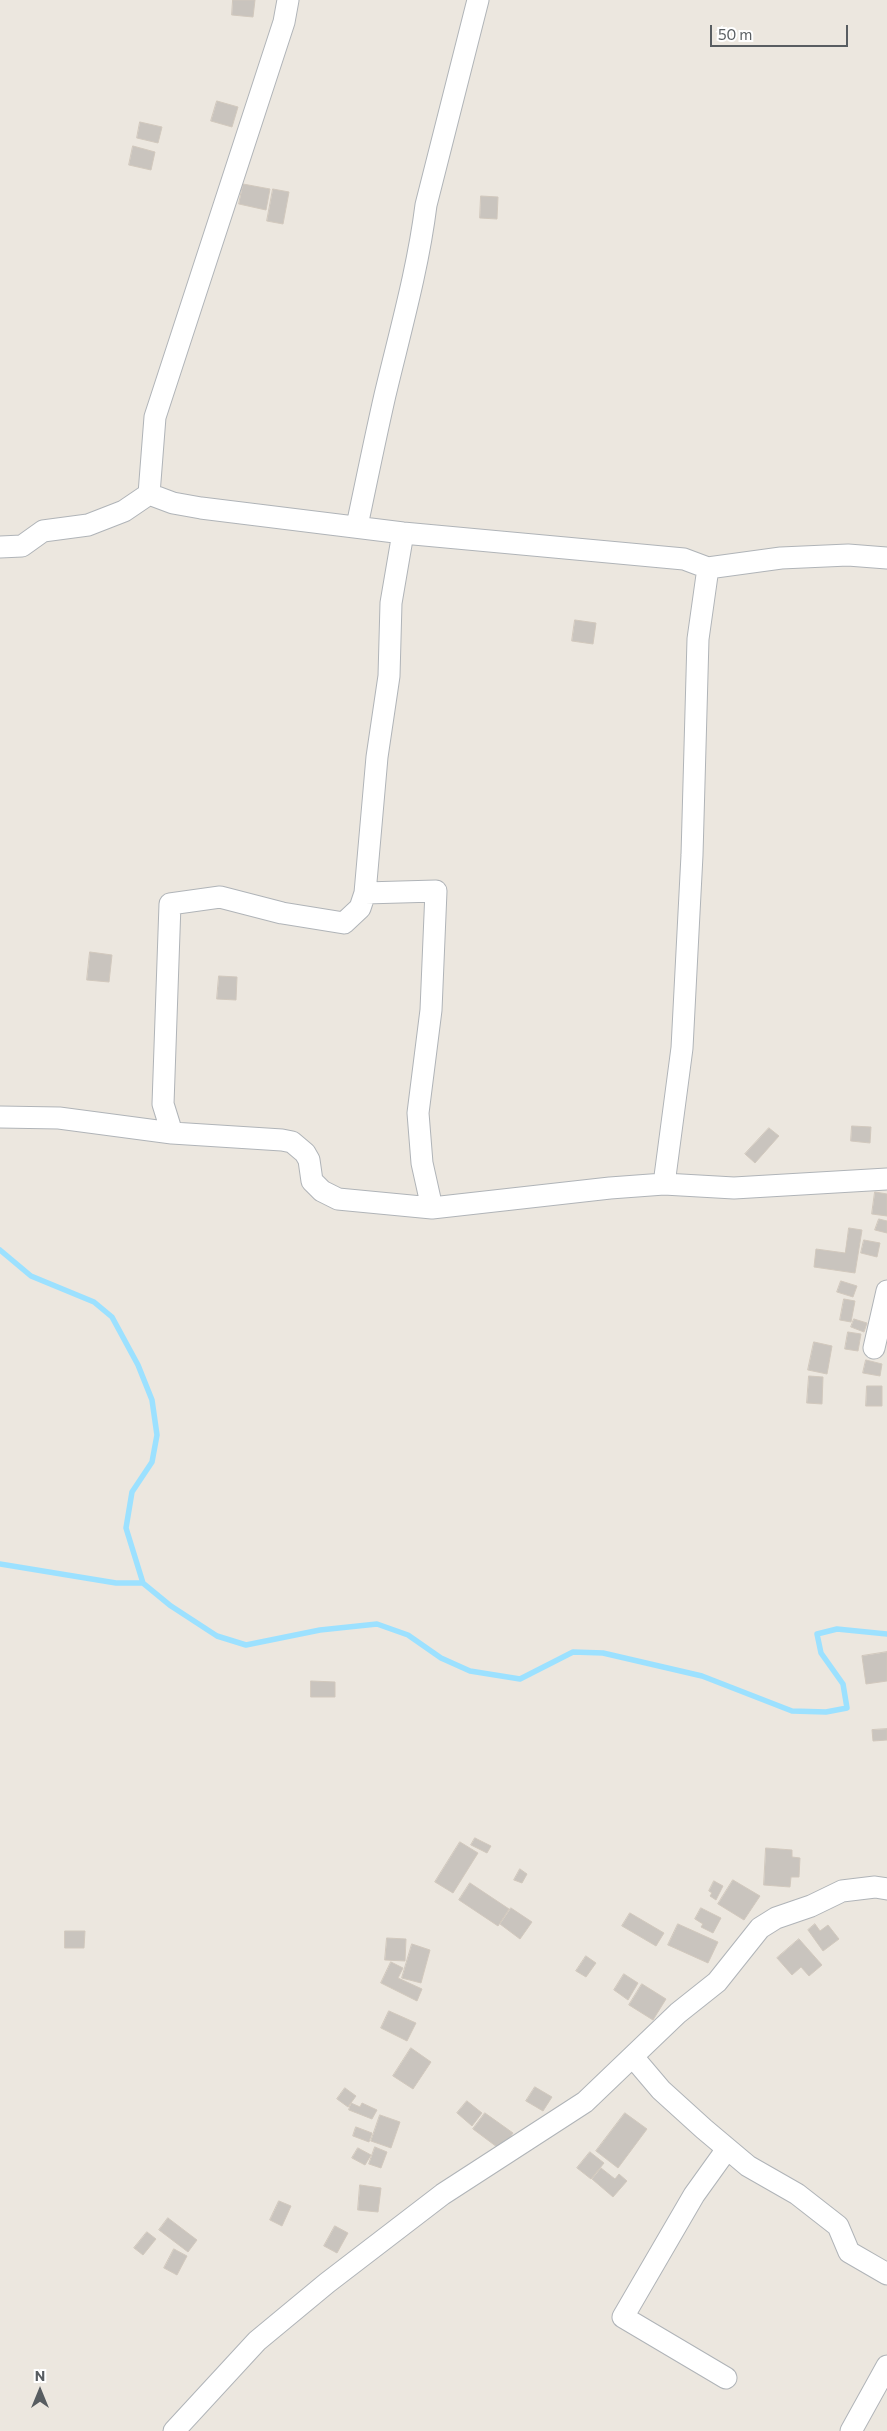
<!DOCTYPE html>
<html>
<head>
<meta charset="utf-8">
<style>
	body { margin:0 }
	#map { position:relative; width:887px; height:2431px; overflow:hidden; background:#ece7df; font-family:Commissioner,sans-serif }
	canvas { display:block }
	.north { position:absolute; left:15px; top:2366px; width:50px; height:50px; -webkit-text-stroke:4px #fff; paint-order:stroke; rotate:0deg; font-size:14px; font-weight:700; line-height:20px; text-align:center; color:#585d61 }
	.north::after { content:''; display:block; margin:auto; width:18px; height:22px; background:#585d61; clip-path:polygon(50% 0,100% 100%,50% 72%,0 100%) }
	.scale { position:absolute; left:710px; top:25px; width:138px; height:22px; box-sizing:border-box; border:2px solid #585d61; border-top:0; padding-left:6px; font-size:15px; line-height:18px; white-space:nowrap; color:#585d61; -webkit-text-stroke:4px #fff; paint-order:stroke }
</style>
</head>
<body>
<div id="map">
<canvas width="887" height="2431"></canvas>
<div class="north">N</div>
<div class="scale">50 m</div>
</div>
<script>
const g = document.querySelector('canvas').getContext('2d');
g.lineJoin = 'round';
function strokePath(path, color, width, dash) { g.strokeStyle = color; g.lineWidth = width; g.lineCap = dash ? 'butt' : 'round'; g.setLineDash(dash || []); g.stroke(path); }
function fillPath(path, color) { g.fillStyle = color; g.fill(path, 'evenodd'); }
strokePath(new Path2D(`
	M0,1250L31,1276L94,1302L112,1317L138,1365L152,1400L157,1435L152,1462L132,1492L126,1528L143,1583
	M0,1564L116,1583H143L171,1606L217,1636L246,1645L320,1630L377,1624L408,1635L441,1658L470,1671L520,1679L573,1652L603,1653L702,1676L792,1711L826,1712L847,1708L843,1684L821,1653L817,1634L837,1629L887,1634`), '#9ce1ff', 5.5);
const building = new Path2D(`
	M233,0H255L253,17L232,15Z
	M217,101L238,107L232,127L211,121Z
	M140,122L162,127L158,143L137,138Z
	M133,146L155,152L151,170L129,165Z
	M243,184L270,189L266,210L239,204Z
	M273,189L289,192L283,224L267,221Z
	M481,196L498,197L497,219L480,218Z
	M575,620L596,623L593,644L572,641Z
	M90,952L112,955L109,982L87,980Z
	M219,976L237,977L236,1000L217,999Z
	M852,1126L871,1127L870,1143L851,1141Z
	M769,1128L779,1136L755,1163L745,1154Z
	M875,1192L887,1194V1216L872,1214Z
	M879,1219L887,1221V1233L875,1230Z
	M849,1228L862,1230L855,1273L814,1267L816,1249L845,1253Z
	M864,1240L880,1243L877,1257L861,1253Z
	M841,1281L857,1286L853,1297L837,1292Z
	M844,1299L855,1301L851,1322L840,1320Z
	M854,1319L867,1323L864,1332L851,1327Z
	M848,1332L861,1334L858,1351L845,1349Z
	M814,1342L832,1346L827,1374L808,1370Z
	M866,1360L882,1364L880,1376L863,1373Z
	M809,1376L823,1377L822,1404L807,1403Z
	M867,1386H882V1406H866Z
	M887,1652V1681L866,1684L862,1656Z
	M311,1681L335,1682V1697H311Z
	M887,1729V1740L873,1741L872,1730Z
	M475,1838L491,1846L487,1853L471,1845Z
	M460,1842L478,1853L453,1893L435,1882Z
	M766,1848L792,1850V1857L800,1858L799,1877H791L790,1887L764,1885Z
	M520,1869L527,1874L522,1883L514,1880Z
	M733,1880L760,1896L744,1920L718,1904Z
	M714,1881L723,1886L716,1900L710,1896L712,1893L709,1891Z
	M470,1883L509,1909L498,1926L459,1900Z
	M511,1908L532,1922L520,1939L500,1924Z
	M701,1908L721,1918L713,1933L701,1927L703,1924L695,1919Z
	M630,1913L664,1933L656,1946L622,1926Z
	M678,1924L718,1942L708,1963L668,1945Z
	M815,1924L820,1931L828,1925L839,1939L823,1951L808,1930Z
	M65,1931H85L84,1948H65Z
	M387,1938L406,1939L405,1961L385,1960Z
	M799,1939L822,1965L809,1976L801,1967L792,1975L777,1958Z
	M412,1944L430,1950L421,1983L402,1978Z
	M586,1956L596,1963L586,1977L576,1971Z
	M391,1962L403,1968L398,1978L422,1989L417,2001L381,1983Z
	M624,1974L638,1983L628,2000L614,1990Z
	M642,1984L666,1999L653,2020L629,2005Z
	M389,2011L416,2023L407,2041L381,2028Z
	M411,2048L431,2062L413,2089L393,2076Z
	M535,2087L552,2097L543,2111L526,2101Z
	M345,2088L356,2096L348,2107L337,2099Z
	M467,2101L482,2113L472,2126L457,2113Z
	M351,2103L360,2107L362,2103L377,2110L372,2119L349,2110Z
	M485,2113L513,2133L501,2150L473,2129Z
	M625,2113L647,2129L618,2168L596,2151Z
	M380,2115L400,2122L391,2148L371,2141Z
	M356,2127L372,2133L369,2142L353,2136Z
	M375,2147L387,2152L381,2168L369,2164Z
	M358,2148L371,2155L365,2165L352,2158Z
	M590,2152L604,2163L591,2179L577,2168Z
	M601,2168L615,2179L619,2174L627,2181L613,2197L592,2179Z
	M360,2185L381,2188L378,2212L358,2210Z
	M279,2201L291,2206L282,2226L270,2220Z
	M168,2218L197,2240L188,2252L159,2230Z
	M335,2226L348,2233L337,2253L324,2246Z
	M147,2232L156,2239L143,2255L134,2248Z
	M174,2249L187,2256L177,2275L164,2268Z`);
fillPath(building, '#c9c4be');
strokePath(building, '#d1c8bd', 1);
const street = new Path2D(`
	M149,494L173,503L201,508L403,533L684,559L708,568L781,558L848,555L887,558
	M357,526C366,483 375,439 385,395C400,332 418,269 426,205L478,0
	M403,533L391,603L389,676L377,757L365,893L436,891L431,1010L418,1113L422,1163L432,1208
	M0,547L22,546L43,531L88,525L124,511L149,494L155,417L284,22L288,0
	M0,1117L59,1118L172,1133L282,1140L292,1142L305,1153L309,1160L312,1181L322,1191L338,1199L432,1208L610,1188L664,1184L734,1188L887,1179
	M172,1133L163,1104L170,904L220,897L282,913L344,923L360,908L365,893
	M664,1184L682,1048L692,855L698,639L708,568
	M874,1348L887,1291
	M633,2057L661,2090L704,2129L748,2166L797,2194L838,2226L849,2252L887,2274
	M726,2378L623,2317L694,2195L727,2149
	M174,2431L257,2341L327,2283L443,2194L585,2102L678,2013L717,1982L760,1928L776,1918L811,1906L842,1891L875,1887L887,1889
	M851,2431L887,2366`);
strokePath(street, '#b0b4b8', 23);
strokePath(street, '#fff', 21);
</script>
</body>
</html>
